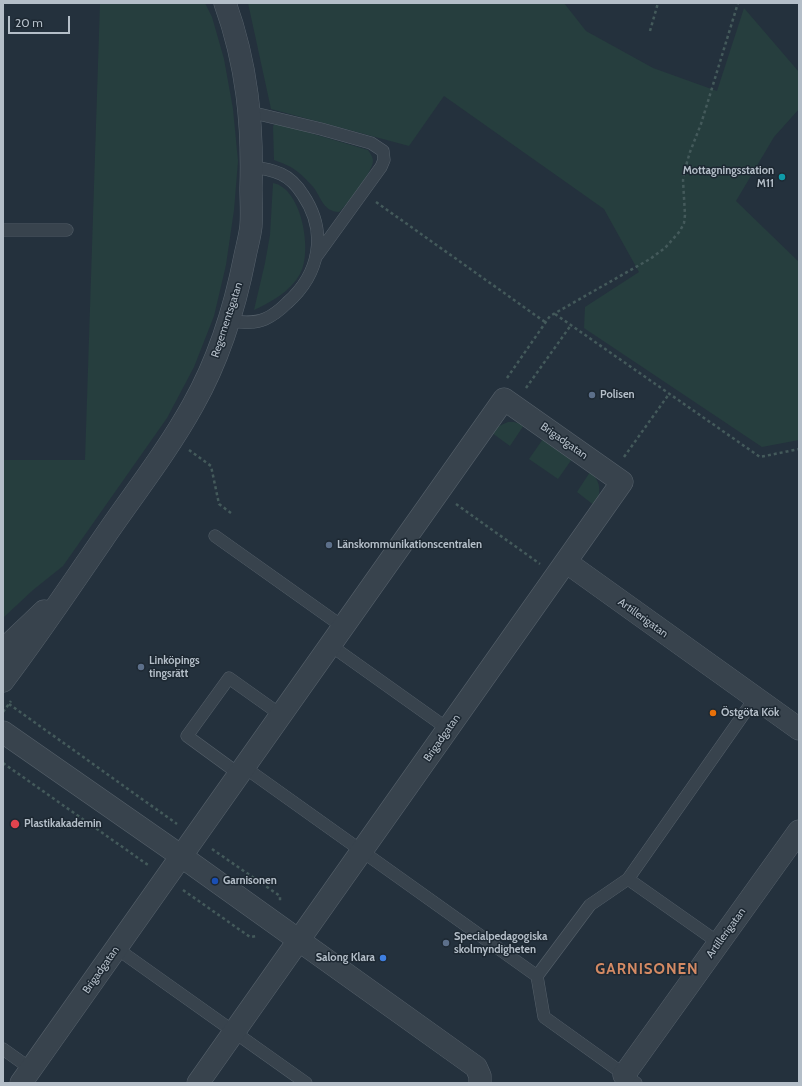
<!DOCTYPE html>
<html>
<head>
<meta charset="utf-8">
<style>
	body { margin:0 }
	#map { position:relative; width:802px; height:1086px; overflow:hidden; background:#24313d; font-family:Cabin,sans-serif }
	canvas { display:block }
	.frame { position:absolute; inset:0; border:4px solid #b4bec8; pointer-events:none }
	.scale { position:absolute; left:8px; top:16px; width:62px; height:18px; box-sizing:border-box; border:2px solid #b4bec8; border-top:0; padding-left:5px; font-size:12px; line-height:14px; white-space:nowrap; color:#b4bec8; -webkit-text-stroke:3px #1d2832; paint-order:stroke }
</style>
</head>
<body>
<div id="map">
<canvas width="802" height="1086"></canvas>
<div class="frame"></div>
<div class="scale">20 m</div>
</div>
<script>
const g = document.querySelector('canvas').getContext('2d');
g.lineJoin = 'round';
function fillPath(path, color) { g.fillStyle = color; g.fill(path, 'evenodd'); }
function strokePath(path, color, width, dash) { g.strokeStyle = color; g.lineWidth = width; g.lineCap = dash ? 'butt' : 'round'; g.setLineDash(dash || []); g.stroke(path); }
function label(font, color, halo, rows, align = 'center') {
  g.font = font + ' Cabin,sans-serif'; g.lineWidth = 3; g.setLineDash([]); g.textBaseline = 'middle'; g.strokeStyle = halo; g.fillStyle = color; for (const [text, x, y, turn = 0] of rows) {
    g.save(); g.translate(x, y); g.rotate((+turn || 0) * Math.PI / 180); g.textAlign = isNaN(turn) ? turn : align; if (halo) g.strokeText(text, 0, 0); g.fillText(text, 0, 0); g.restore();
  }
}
fillPath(new Path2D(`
	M100,3H205L212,17L224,59L233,109L238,161L234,210L226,265L214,316L194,367L167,418L63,566L33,590L3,618V460H85Z
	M248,3H564L586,31L653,68L717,91L744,8L799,72V109L774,137L736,201L799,262V440L762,447L584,328L585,307L639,272L604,209L444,96L409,146L271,109Z
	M276,123L368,150C370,153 373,157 373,161C373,171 347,205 339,212C323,211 322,199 314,188C309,182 304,177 298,172C291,166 282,163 274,160L273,126Z
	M273,183C302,188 313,252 300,274C290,292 271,302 254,310L265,263L270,235Z
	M508,422H514L524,425L510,446L492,433L497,427Z
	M543,439L572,459L558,479L529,459Z
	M590,472C602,482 601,493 595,506L577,492Z`), '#263e3e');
const service = new Path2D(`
	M250,112L321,129L371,143L383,151L384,160L381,167L316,257
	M3,230H67
	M229,321C240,322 254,324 265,319C274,315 281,309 287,303C320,274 328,232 303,195C298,187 290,178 281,174C272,170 262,168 252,167
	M215,536L343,627
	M330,645L448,729
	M244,767L537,976L544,1017L636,1083
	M239,774L187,736L229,678L281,715
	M628,879L755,698
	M116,948L306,1083
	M537,976L590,905L628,879L719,943
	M3,1049L31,1069`);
const minor = new Path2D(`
	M566,562L799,729
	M3,650L44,611
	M3,681C38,635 70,587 103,539C133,495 167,452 193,405C219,359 235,307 245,256C247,246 250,236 251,226C252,214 251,201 251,188C253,124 247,64 225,3
	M3,732L181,856L476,1067L480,1076V1083
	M624,1075L799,831
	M21,1083L504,399L622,482L198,1083`);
strokePath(service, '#56616b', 13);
strokePath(minor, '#56616b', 23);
strokePath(new Path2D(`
	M650,31L658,3
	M376,202L545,322
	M555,314L760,457L799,449
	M507,378L550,316L650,259L665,248L680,231L684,223L685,215L683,180L685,169L690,152L701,124L738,3
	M526,388L571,325
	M189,450L211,466L219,504L231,513
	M624,457L669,394
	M456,504L540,564
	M9,704L177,824
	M3,712L11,701
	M3,763L148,865
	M212,849L280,896V901
	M183,890L250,937L257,936`), '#445a5b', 2.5, [3, 3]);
strokePath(service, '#38434d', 12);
strokePath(minor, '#38434d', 22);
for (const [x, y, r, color] of [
	[782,177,4,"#0f9aa8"],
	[592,395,4,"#5c6f8a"],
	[329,545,4,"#5c6f8a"],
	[141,667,4,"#5c6f8a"],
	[713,713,4,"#e8710a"],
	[15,824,5,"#e0444e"],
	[215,881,4,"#1a4fb4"],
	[446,943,4,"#5c6f8a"],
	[383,958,4,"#3f7fe0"]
]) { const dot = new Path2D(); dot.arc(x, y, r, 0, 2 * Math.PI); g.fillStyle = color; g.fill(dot); strokePath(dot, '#1d2832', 1.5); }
label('bold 11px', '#b4bec8', '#1d2832', [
	["Mottagningsstation",774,171,"right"],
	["M11",774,184,"right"],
	["Polisen",600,395],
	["Länskommunikationscentralen",337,545],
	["Linköpings",149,661],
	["tingsrätt",149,674],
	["Östgöta Kök",721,713],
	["Plastikakademin",24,824],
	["Garnisonen",223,881],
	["Specialpedagogiska",454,937],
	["skolmyndigheten",454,950],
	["Salong Klara",375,958,"right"]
], 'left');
label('11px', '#b4bec8', '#1d2832', [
	["Regementsgatan",227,320,-72],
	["Brigadgatan",564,441,35],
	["Artillerigatan",643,618,36],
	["Brigadgatan",442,738,-55],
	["Artillerigatan",726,933,-54],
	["Brigadgatan",101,970,-55]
]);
g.letterSpacing = '1px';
label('bold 15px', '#d48a64', '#1d2832', [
	["GARNISONEN",647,970]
]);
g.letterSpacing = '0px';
</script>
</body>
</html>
